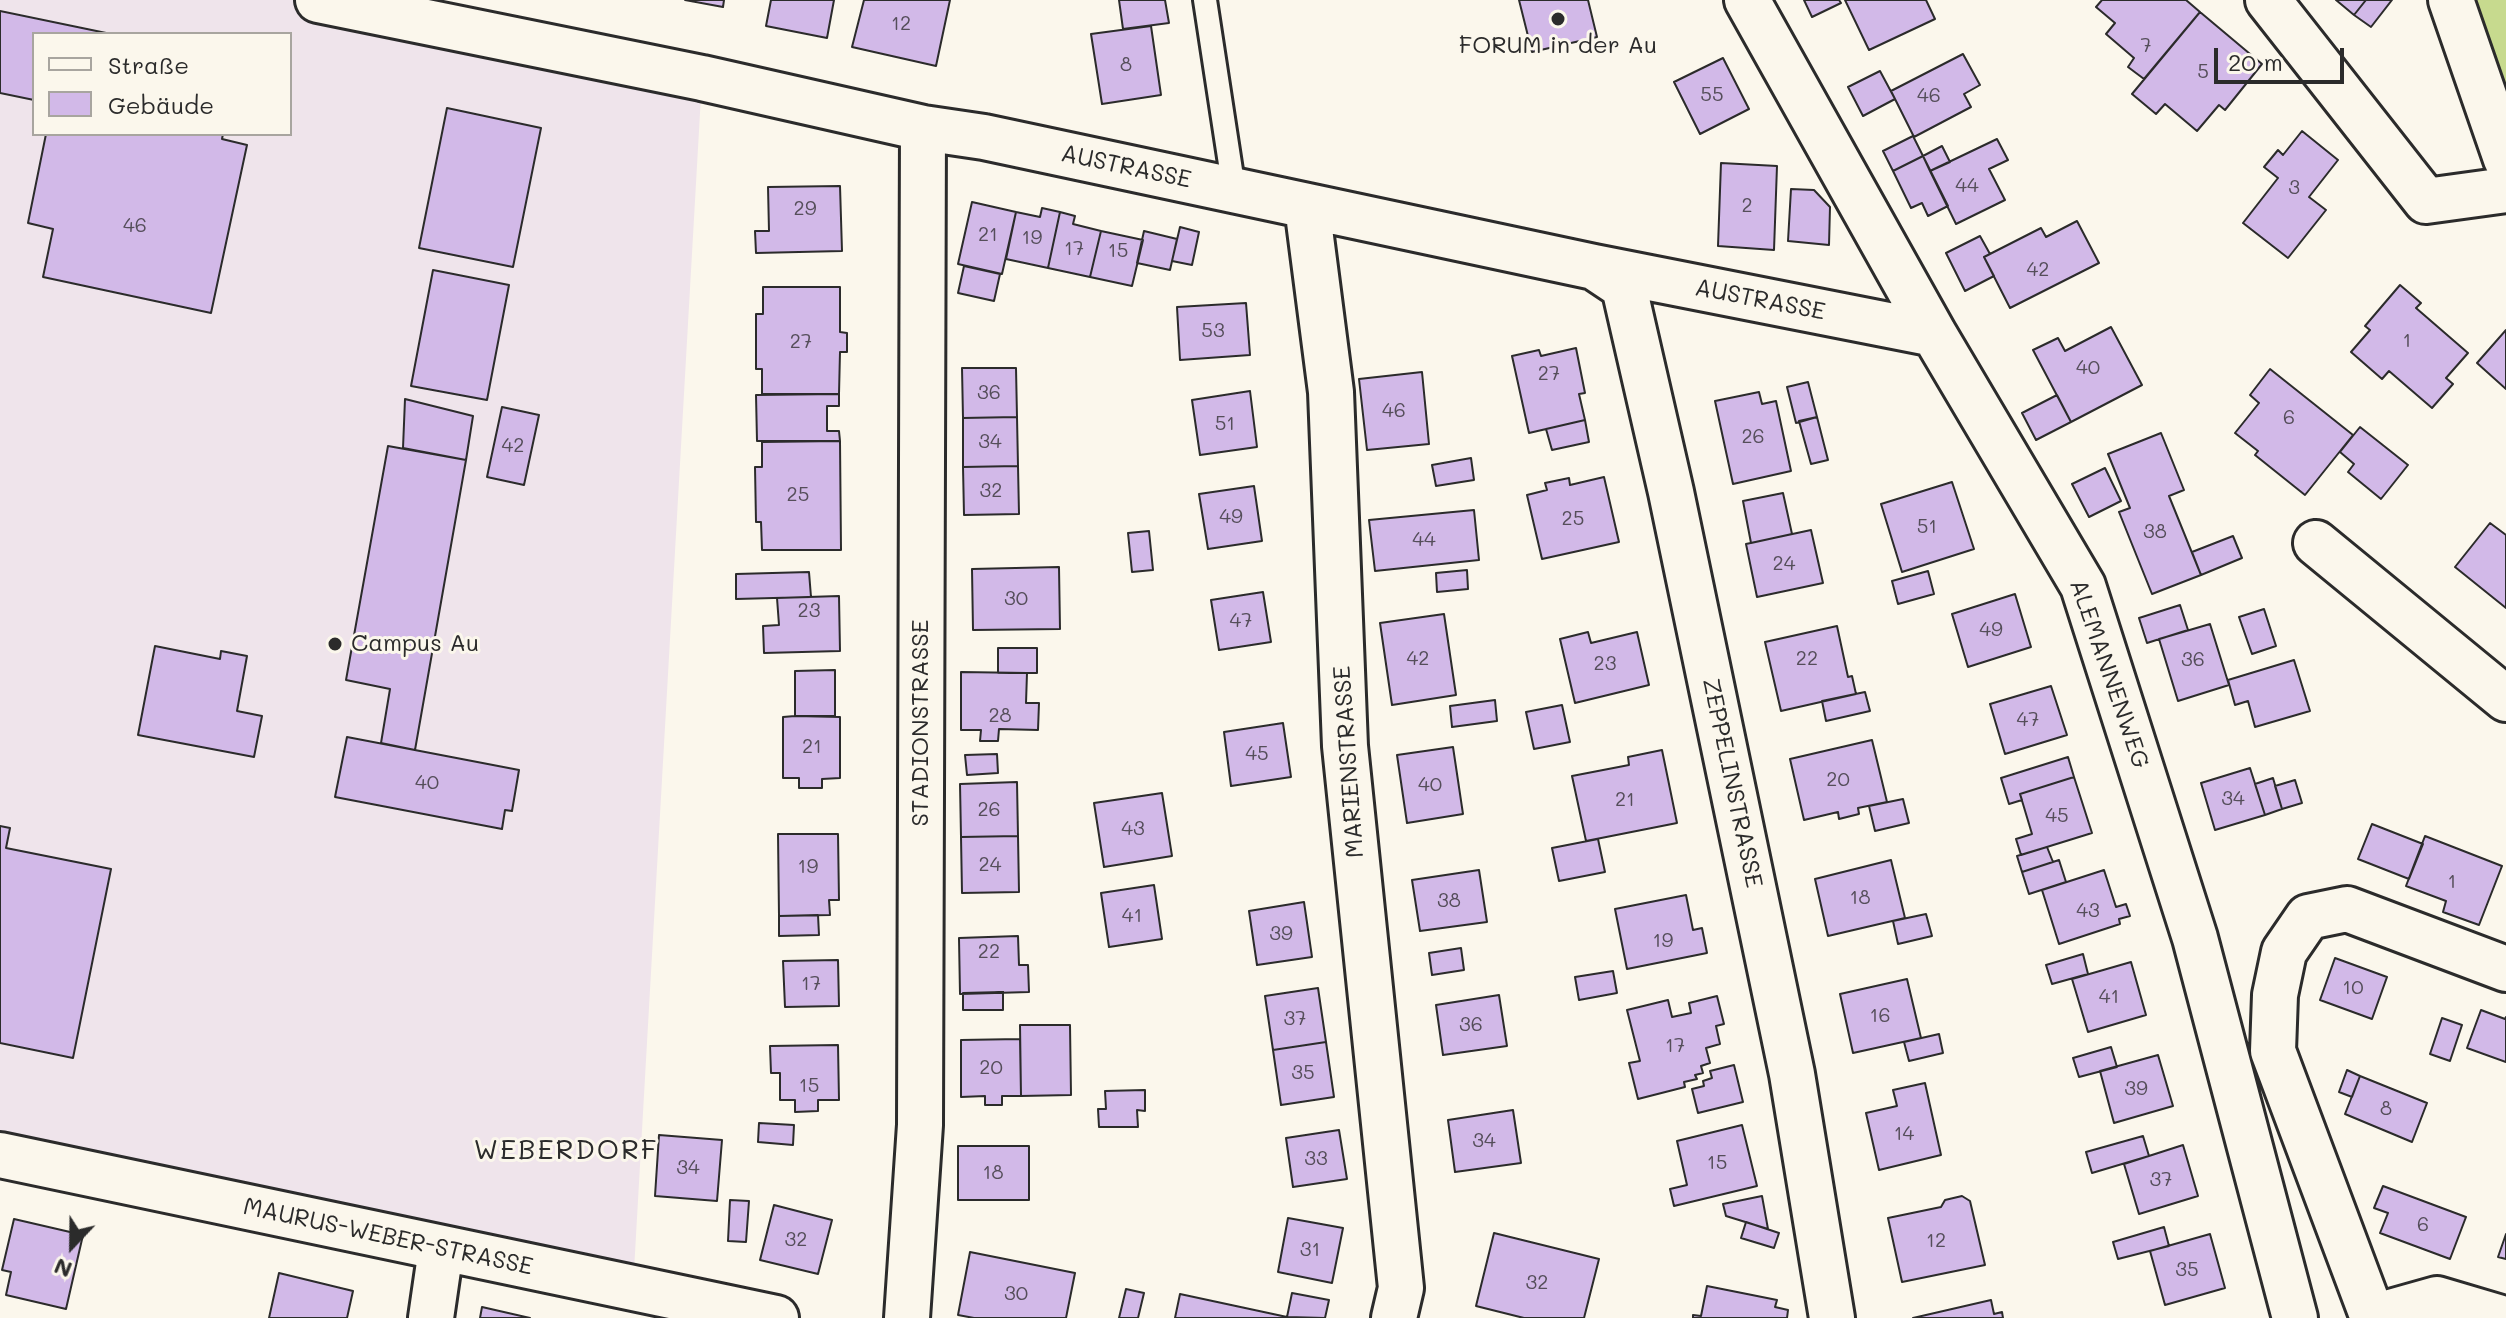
<!DOCTYPE html>
<html>
<head>
<meta charset="utf-8">
<style>
	body { margin:0 }
	#map { position:relative; width:2506px; height:1318px; overflow:hidden; background:#fbf7ec; font-family:Mali,sans-serif }
	canvas { display:block }
	.legend { position:absolute; left:32px; top:32px; width:260px; height:104px; box-sizing:border-box; background:#fbf7ec; border:2px solid #a8a59f; margin:0; padding:10px 14px; list-style:none; font-size:24px; color:#2b2b2b }
	.legend li { display:flex; align-items:center; gap:16px; height:40px }
	.legend b { width:40px; border:2px solid #a8a59f }
	.north { position:absolute; left:32px; top:1206px; width:80px; height:80px; -webkit-text-stroke:6px #fbf7ec; paint-order:stroke; rotate:202deg; font-size:22px; font-weight:700; line-height:32px; text-align:center; color:#2b2b2b }
	.north::after { content:''; display:block; margin:auto; width:28px; height:36px; background:#2b2b2b; clip-path:polygon(50% 0,100% 100%,50% 72%,0 100%) }
	.scale { position:absolute; left:2214px; top:48px; width:130px; height:36px; box-sizing:border-box; border:4px solid #2b2b2b; border-top:0; padding-left:10px; font-size:24px; line-height:28px; white-space:nowrap; color:#2b2b2b; -webkit-text-stroke:6px #fbf7ec; paint-order:stroke }
</style>
</head>
<body>
<div id="map">
<canvas width="2506" height="1318"></canvas>
<ul class="legend">
<li><b style="height:10px;background:#fbf7ec"></b>Straße</li>
<li><b style="height:22px;background:#d2b9e8"></b>Gebäude</li>
</ul>
<div class="north">N</div>
<div class="scale">20 m</div>
</div>
<script>
const g = document.querySelector('canvas').getContext('2d');
g.lineJoin = 'round';
function fillPath(path, color) { g.fillStyle = color; g.fill(path, 'evenodd'); }
function strokePath(path, color, width, dash) { g.strokeStyle = color; g.lineWidth = width; g.lineCap = dash ? 'butt' : 'round'; g.setLineDash(dash || []); g.stroke(path); }
function label(font, color, halo, rows, align = 'center') {
  g.font = font + ' Mali,sans-serif'; g.lineWidth = 6; g.setLineDash([]); g.textBaseline = 'middle'; g.strokeStyle = halo; g.fillStyle = color; for (const [text, x, y, turn = 0] of rows) {
    g.save(); g.translate(x, y); g.rotate((+turn || 0) * Math.PI / 180); g.textAlign = isNaN(turn) ? turn : align; if (halo) g.strokeText(text, 0, 0); g.fillText(text, 0, 0); g.restore();
  }
}
fillPath(new Path2D(`
	M0,0H318L702,78L633,1288L0,1155ZM34,34H290V134H34Z`), '#efe4eb');
fillPath(new Path2D(`
	M2451,0H2506V159Z`), '#c7da8e');
const building = new Path2D(`
	M685,0H724L723,7Z
	M771,0H834L827,38L766,26Z
	M864,0H950L936,66L852,47Z
	M1119,0H1165L1169,23L1123,29Z
	M1519,0H1588L1597,37L1532,52Z
	M1804,0H1839L1841,3L1812,17Z
	M1845,0H1926L1935,19L1869,50Z
	M2102,0H2186L2200,12L2144,79L2128,67L2134,58L2106,34L2115,23L2096,7Z
	M2336,0H2366L2354,15Z
	M2366,0H2392L2371,27L2354,15Z
	M0,11L111,34H34V100L0,93Z
	M2200,12L2262,64L2225,110L2219,105L2197,131L2165,104L2156,114L2132,94Z
	M1151,26L1161,95L1102,104L1091,34Z
	M1963,54L1980,85L1964,94L1971,107L1914,137L1891,91Z
	M1723,58L1749,109L1700,134L1674,82Z
	M1880,71L1895,99L1863,116L1848,87Z
	M447,108L541,128L513,267L419,248Z
	M2302,131L2338,160L2309,197L2326,210L2288,258L2243,223L2278,178L2264,167L2278,150L2283,155Z
	M46,134H223L222,139L247,145L211,313L43,277L53,229L28,223Z
	M1913,136L1923,156L1893,171L1883,151Z
	M1997,139L2008,160L1989,169L2005,200L1956,224L1930,171Z
	M1942,146L1950,162L1930,171L1923,156Z
	M1923,156L1948,206L1928,216L1922,203L1911,208L1893,171Z
	M1721,163L1777,166L1774,250L1718,246Z
	M840,186L842,251L756,253L755,231H769L768,187Z
	M1791,189L1814,190L1830,207L1829,245L1788,241Z
	M972,202L1016,212L1002,274L958,264Z
	M1042,208L1060,212L1048,268L1006,259L1016,212L1040,217Z
	M1060,212L1075,216L1073,224L1101,231L1090,277L1048,268Z
	M2077,221L2099,263L2010,308L1984,257L2041,228L2046,237Z
	M1180,227L1199,232L1192,265L1172,261Z
	M1101,231L1143,240L1132,286L1090,277Z
	M1144,231L1177,239L1170,270L1137,263Z
	M1980,236L1990,254L1984,257L1994,276L1965,291L1946,253Z
	M964,266L1000,274L994,301L958,293Z
	M433,270L509,285L487,400L411,386Z
	M2400,285L2421,303L2416,308L2468,353L2446,378L2453,384L2432,408L2389,371L2382,379L2351,352L2370,330L2365,326Z
	M763,287H840V332L847,333V352H840L839,394H762V369H756V314H763Z
	M1246,303L1250,355L1180,360L1177,307Z
	M2111,327L2142,385L2071,422L2033,350L2058,338L2065,351Z
	M2506,330V389L2477,363Z
	M1576,348L1585,393L1579,394L1585,420L1529,433L1512,356L1539,350L1541,356Z
	M962,368H1016L1017,417L963,418Z
	M2270,369L2353,435L2305,495L2255,455L2258,451L2235,433L2259,403L2250,395Z
	M1422,372L1429,444L1367,450L1359,379Z
	M1808,382L1817,417L1796,423L1787,387Z
	M1250,391L1257,447L1200,455L1192,400Z
	M1759,392L1762,404L1776,401L1791,471L1733,484L1715,401Z
	M839,394V406H827V431H839L840,441H757L756,395Z
	M2057,395L2071,422L2036,440L2022,413Z
	M405,399L473,416L466,460L403,448Z
	M502,407L539,415L524,485L487,477Z
	M1017,417L1018,466L963,467V418Z
	M1817,417L1828,460L1811,464L1799,421Z
	M1585,420L1589,442L1552,450L1546,429Z
	M2360,427L2408,465L2381,499L2348,472L2354,464L2340,452Z
	M2161,433L2184,490L2169,496L2201,575L2152,594L2119,512L2130,508L2108,454Z
	M840,441L841,550H762L761,522H756L755,467H762V442Z
	M388,446L466,460L415,750L381,743L390,689L346,680Z
	M1471,458L1474,480L1436,486L1432,465Z
	M1018,466L1019,514L964,515L963,467Z
	M2105,468L2121,501L2089,517L2072,484Z
	M1604,477L1619,542L1542,559L1527,495L1547,490L1545,483L1569,478L1570,485Z
	M1952,482L1974,549L1902,572L1881,504Z
	M1254,486L1262,541L1208,549L1199,494Z
	M1783,493L1792,534L1751,543L1743,501Z
	M1474,510L1479,560L1375,571L1369,520Z
	M2490,523L2506,535V608L2455,567Z
	M1811,530L1823,583L1757,597L1746,544Z
	M1149,531L1153,570L1132,572L1128,533Z
	M2233,536L2242,558L2201,575L2192,552Z
	M1059,567L1060,629L973,630L972,569Z
	M1467,570L1468,589L1437,592L1436,573Z
	M1928,571L1934,594L1898,604L1892,581Z
	M809,572L811,597L736,599V574Z
	M1263,592L1271,642L1219,650L1211,600Z
	M2015,594L2031,647L1968,667L1952,614Z
	M839,596L840,651L764,653L763,626L779,625L777,598Z
	M2180,605L2188,630L2147,643L2139,618Z
	M2264,609L2276,646L2252,654L2239,617Z
	M1444,614L1456,695L1392,705L1380,623Z
	M2210,624L2229,685L2178,701L2159,639Z
	M1837,626L1848,677L1852,676L1856,694L1781,711L1765,642Z
	M1588,632L1591,643L1637,632L1649,685L1575,703L1560,639Z
	M155,646L220,659L221,651L247,656L237,711L262,716L254,757L138,735Z
	M998,648H1037V673H998Z
	M2294,660L2310,711L2255,727L2248,701L2235,705L2228,680Z
	M835,670V716H795V671Z
	M961,672L1027,673L1026,703H1039L1038,730L999,729L998,741H980L981,730H961Z
	M2051,686L2067,735L2005,754L1990,704Z
	M1865,692L1870,711L1826,721L1822,701Z
	M1495,700L1497,721L1452,727L1450,706Z
	M1562,705L1570,742L1534,749L1526,712Z
	M795,716L840,717V778L822,779V788H799V778H783V717Z
	M1283,723L1291,777L1231,786L1224,732Z
	M347,737L519,770L512,811L505,810L502,829L335,797Z
	M1872,740L1887,802L1858,808L1859,814L1839,819L1838,812L1804,820L1790,759Z
	M1453,747L1463,814L1407,823L1397,755Z
	M1662,750L1677,823L1586,841L1572,776L1629,765L1628,757Z
	M997,754L998,773L967,775L965,755Z
	M2068,757L2074,777L2020,794L2022,800L2009,804L2001,778Z
	M2250,768L2265,815L2215,830L2201,783Z
	M2074,777L2092,833L2021,855L2016,839L2032,834L2020,794Z
	M2273,778L2282,809L2265,815L2255,784Z
	M2295,780L2302,803L2282,809L2275,786Z
	M1017,782L1018,836L961,837L960,784Z
	M1162,793L1172,856L1104,867L1094,803Z
	M1903,799L1909,823L1875,831L1869,806Z
	M2372,824L2423,844L2409,879L2358,859Z
	M0,826L10,828L6,848L111,869L73,1058L0,1043Z
	M778,834H838L839,900H829L830,915L779,916Z
	M1018,836L1019,892L962,893L961,837Z
	M2425,836L2502,866L2479,925L2443,912L2446,901L2406,886Z
	M1598,839L1605,872L1559,881L1552,848Z
	M2047,847L2053,862L2022,872L2017,856Z
	M1891,860L1905,918L1828,936L1815,879Z
	M2059,860L2066,882L2029,894L2022,872Z
	M1479,870L1487,922L1420,931L1412,880Z
	M2104,870L2116,907L2126,904L2130,916L2119,919L2120,924L2059,944L2042,890Z
	M1154,885L1162,939L1109,947L1101,893Z
	M1686,895L1693,930L1702,928L1707,953L1627,969L1615,909Z
	M1304,902L1312,957L1257,965L1249,911Z
	M1926,914L1932,936L1898,944L1893,921Z
	M818,915L819,935L779,936V916Z
	M1018,936L1019,965H1028L1029,992L960,994L959,938Z
	M1461,948L1464,970L1432,975L1429,953Z
	M2083,954L2088,974L2052,984L2046,965Z
	M2335,958L2387,977L2372,1019L2320,1000Z
	M838,960L839,1006L785,1007L783,961Z
	M2131,962L2146,1015L2088,1032L2072,979Z
	M1613,971L1617,993L1579,1000L1575,977Z
	M1907,979L1921,1038L1853,1053L1840,994Z
	M1318,988L1326,1042L1273,1050L1265,996Z
	M1003,992V1010H963V993Z
	M1499,995L1507,1046L1443,1055L1436,1005Z
	M1717,996L1724,1024L1716,1026L1720,1044L1706,1048L1710,1063L1701,1066L1703,1073L1695,1075L1697,1079L1684,1082L1685,1087L1638,1099L1629,1063L1640,1061L1627,1010L1668,1000L1672,1017L1691,1013L1689,1003Z
	M2481,1010L2505,1019L2506,1017V1062L2467,1048Z
	M2442,1018L2462,1025L2450,1061L2430,1054Z
	M1020,1025H1070L1071,1095L1021,1096Z
	M1939,1034L1943,1053L1909,1061L1904,1042Z
	M1020,1039L1021,1096H1002V1105H985V1096L961,1097V1040Z
	M1326,1042L1334,1097L1281,1105L1273,1050Z
	M838,1045L839,1100H818V1111L795,1112V1100H780V1073H771L770,1046Z
	M2111,1047L2117,1067L2079,1077L2073,1058Z
	M2158,1055L2173,1106L2114,1123L2100,1071Z
	M1734,1065L1743,1102L1698,1113L1692,1089L1704,1086L1703,1081L1712,1078L1710,1071Z
	M2347,1070L2360,1076L2352,1097L2339,1092Z
	M2360,1076L2427,1103L2412,1142L2345,1114Z
	M1925,1083L1941,1155L1879,1170L1866,1113L1897,1106L1893,1090Z
	M1145,1090V1111L1137,1110L1138,1127H1099L1098,1109H1106L1105,1091Z
	M1513,1110L1521,1163L1455,1172L1448,1120Z
	M759,1123L794,1125L793,1145L758,1142Z
	M1742,1125L1757,1186L1674,1206L1670,1189L1687,1185L1677,1141Z
	M1339,1130L1347,1179L1293,1187L1286,1138Z
	M659,1135L722,1140L717,1201L655,1196Z
	M2143,1136L2149,1156L2092,1173L2086,1152Z
	M2183,1145L2198,1196L2139,1214L2124,1164Z
	M958,1146H1029V1200H958Z
	M2383,1186L2466,1217L2450,1259L2380,1233L2388,1213L2374,1208Z
	M1762,1196L1768,1229L1726,1216L1723,1204Z
	M1962,1196L1970,1201L1985,1265L1902,1282L1888,1218L1941,1207L1945,1200Z
	M730,1200L749,1201L746,1242L728,1241Z
	M774,1205L832,1220L818,1274L760,1260Z
	M1288,1218L1343,1228L1332,1283L1278,1272Z
	M14,1219L83,1235L66,1309L6,1295L11,1272L2,1270Z
	M1746,1222L1779,1233L1774,1248L1741,1238Z
	M2164,1227L2169,1246L2118,1259L2113,1242Z
	M1494,1233L1599,1259L1584,1318H1524L1476,1306Z
	M2210,1234L2225,1288L2165,1305L2150,1251Z
	M2506,1234V1259L2498,1257Z
	M970,1252L1075,1273L1066,1318H974L958,1315Z
	M279,1273L353,1291L347,1318H269Z
	M1707,1286L1777,1300L1775,1307L1788,1310L1787,1318H1693V1315L1701,1316Z
	M1126,1289L1144,1293L1138,1318H1119Z
	M1292,1293L1329,1300L1325,1318L1287,1317Z
	M1180,1294L1287,1317L1292,1318H1175Z
	M1991,1300L1994,1314L2002,1312L2003,1318H1913Z
	M482,1307L530,1318H480Z`);
fillPath(building, '#d2b9e8');
strokePath(building, '#2b2b2b', 2);
const lane = new Path2D(`
	M1205,0L1234,190`);
const street = new Path2D(`
	M318,0L702,78L923,128L984,137L1594,267L1934,334
	M1747,0L1934,334L2083,586L2195,938L2295,1318
	M2268,0L2426,201L2506,190
	M2451,0L2506,159
	M1307,206L1331,392L1345,746L1401,1288L1394,1318
	M1594,267L1624,287L1671,492L1792,1074L1832,1318
	M2316,543L2506,699
	M0,1155L776,1318
	M2373,1317L2437,1299L2501,1318
	M431,1318L441,1249
	M907,1318L920,1125L923,128
	M2373,1318L2273,1051L2275,995L2284,952L2308,917L2347,909L2506,969`);
strokePath(lane, '#2b2b2b', 28);
strokePath(street, '#2b2b2b', 50);
strokePath(lane, '#fbf7ec', 22);
strokePath(street, '#fbf7ec', 44);
for (const [x, y, r, color] of [
	[1558,19,8,"#2b2b2b"],
	[335,644,8,"#2b2b2b"]
]) { const dot = new Path2D(); dot.arc(x, y, r, 0, 2 * Math.PI); g.fillStyle = color; g.fill(dot); strokePath(dot, '#fbf7ec', 3); }
label('20px', '#554e5a', null, [
	["12",901,24],
	["7",2146,46],
	["8",1126,65],
	["5",2203,72],
	["55",1712,95],
	["46",1929,96],
	["44",1967,186],
	["3",2294,188],
	["2",1747,206],
	["29",805,209],
	["46",135,226],
	["21",988,235],
	["19",1032,238],
	["17",1074,249],
	["15",1118,251],
	["42",2038,270],
	["53",1213,331],
	["1",2407,341],
	["27",801,342],
	["40",2088,368],
	["27",1549,374],
	["36",989,393],
	["46",1394,411],
	["6",2289,418],
	["51",1225,424],
	["26",1753,437],
	["34",990,442],
	["42",513,446],
	["32",991,491],
	["25",798,495],
	["49",1231,517],
	["25",1573,519],
	["51",1927,527],
	["38",2155,532],
	["44",1424,540],
	["24",1784,564],
	["30",1016,599],
	["23",809,611],
	["47",1241,621],
	["49",1991,630],
	["42",1418,659],
	["22",1807,659],
	["36",2193,660],
	["23",1605,664],
	["28",1000,716],
	["47",2028,720],
	["21",812,747],
	["45",1257,754],
	["20",1838,780],
	["40",427,783],
	["40",1430,785],
	["34",2233,799],
	["21",1625,800],
	["26",989,810],
	["45",2057,816],
	["43",1133,829],
	["24",990,865],
	["19",808,867],
	["1",2452,882],
	["18",1860,898],
	["38",1449,901],
	["43",2088,911],
	["41",1132,916],
	["39",1281,934],
	["19",1663,941],
	["22",989,952],
	["17",811,984],
	["10",2353,988],
	["41",2109,997],
	["16",1880,1016],
	["37",1295,1019],
	["36",1471,1025],
	["17",1675,1046],
	["20",991,1068],
	["35",1303,1073],
	["15",809,1086],
	["39",2136,1089],
	["8",2386,1109],
	["14",1904,1134],
	["34",1484,1141],
	["33",1316,1159],
	["15",1717,1163],
	["34",688,1168],
	["18",993,1173],
	["37",2161,1180],
	["6",2423,1225],
	["32",796,1240],
	["12",1936,1241],
	["31",1310,1250],
	["35",2187,1270],
	["32",1537,1283],
	["30",1016,1294]
]);
label('24px', '#2b2b2b', '#fbf7ec', [
	["FORUM in der Au",1558,46],
	["Campus Au",351,644,"left"]
]);
label('24px', '#2b2b2b', '#fbf7ec', [
	["AUSTRASSE",1126,167,12],
	["AUSTRASSE",1760,300,11],
	["ALEMANNENWEG",2109,674,71],
	["STADIONSTRASSE",921,723,-90],
	["MARIENSTRASSE",1349,762,-94],
	["ZEPPELINSTRASSE",1732,783,78],
	["MAURUS-WEBER-STRASSE",388,1237,12]
]);
g.letterSpacing = '2px';
label('28px', '#2b2b2b', '#fbf7ec', [
	["WEBERDORF",566,1150]
]);
g.letterSpacing = '0px';
</script>
</body>
</html>
